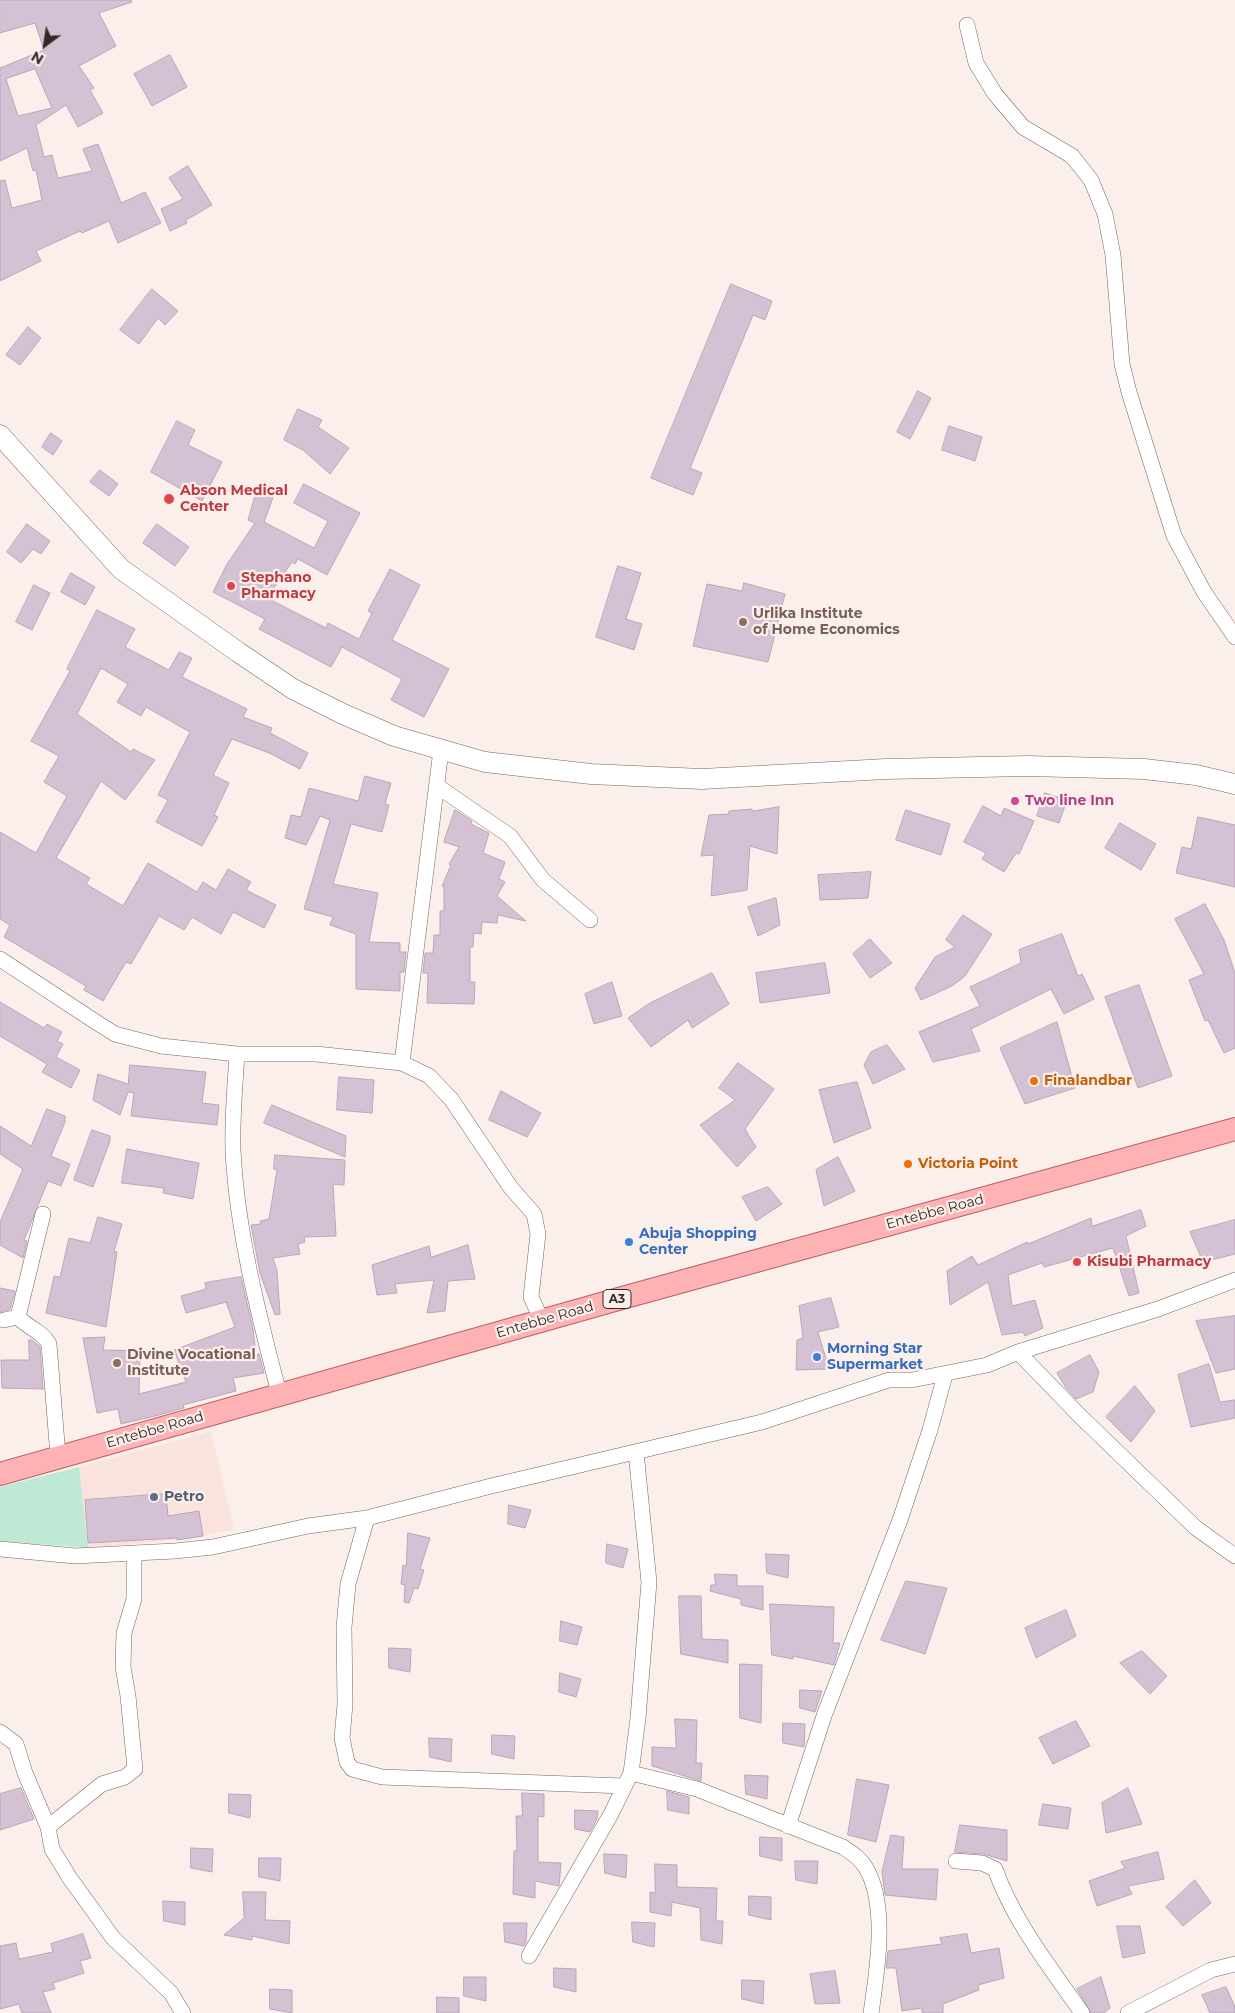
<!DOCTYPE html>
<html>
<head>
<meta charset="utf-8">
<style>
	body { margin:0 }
	#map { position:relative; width:1235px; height:2013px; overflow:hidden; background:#fbefeb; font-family:Montserrat,sans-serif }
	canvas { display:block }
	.north { position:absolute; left:20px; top:20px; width:50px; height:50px; -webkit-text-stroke:4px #fbefeb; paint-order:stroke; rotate:211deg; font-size:14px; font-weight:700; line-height:20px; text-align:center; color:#332925 }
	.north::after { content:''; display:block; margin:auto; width:18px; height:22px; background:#332925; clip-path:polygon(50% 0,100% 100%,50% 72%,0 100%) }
</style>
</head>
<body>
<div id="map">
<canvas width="1235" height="2013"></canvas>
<div class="north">N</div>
</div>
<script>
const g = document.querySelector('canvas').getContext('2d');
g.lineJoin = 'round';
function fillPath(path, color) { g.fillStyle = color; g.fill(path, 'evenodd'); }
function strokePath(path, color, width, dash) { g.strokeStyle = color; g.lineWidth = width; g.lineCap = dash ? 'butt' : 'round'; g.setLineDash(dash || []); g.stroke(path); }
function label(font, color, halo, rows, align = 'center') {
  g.font = font + ' Montserrat,sans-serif'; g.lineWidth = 4.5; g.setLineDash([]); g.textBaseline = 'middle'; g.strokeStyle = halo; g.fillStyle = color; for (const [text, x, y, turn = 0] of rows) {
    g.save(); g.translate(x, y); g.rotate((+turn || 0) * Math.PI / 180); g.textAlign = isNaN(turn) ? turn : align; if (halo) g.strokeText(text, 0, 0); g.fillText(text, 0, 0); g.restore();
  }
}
fillPath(new Path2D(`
	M211,1431L234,1530L177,1540L88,1548L79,1467Z`), '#fae3dc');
fillPath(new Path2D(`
	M79,1467L88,1548L0,1541V1487Z`), '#bee9d4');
const building = new Path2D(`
	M0,0H131L132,2L99,13L116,46L79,66L94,88L90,90L103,113L78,127L66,105L36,125L44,157L52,155L58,178L92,171L83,149L98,144L121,203L145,192L161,223L118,243L109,221L82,233L80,231L36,251L41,261L0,281V181L5,180L12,208L42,200L36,170L33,171L27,148L0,161V68L44,50L35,23L0,33ZM35,69L52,108L18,116L6,79Z
	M170,55L187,87L152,106L134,74Z
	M188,166L212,205L186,220L187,223L170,231L161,209L183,199L169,178Z
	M731,284L772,301L765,320L753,315L690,468L702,473L693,495L651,478Z
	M152,289L178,311L165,325L158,318L139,344L120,330Z
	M28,327L41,338L20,365L6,355Z
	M918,391L931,398L910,439L897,432Z
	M298,409L322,420L318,427L349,448L330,474L303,450L284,440Z
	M177,421L195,430L188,445L222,462L202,501L151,472Z
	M949,426L982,437L975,461L942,450Z
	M51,433L62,441L53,455L42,447Z
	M100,470L118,484L109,496L90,482Z
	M304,484L360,513L327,575L298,559L295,564L292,562L267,598L326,628L328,623L359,639L372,613L368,611L390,569L420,585L392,640L449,669L424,717L391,700L402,679L342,647L331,667L259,629L265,619L213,592L227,564L255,523L248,520L257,489L275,492L264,522L314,548L328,521L294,503Z
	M27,524L50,541L41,554L33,549L21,563L7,552Z
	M157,524L189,547L175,566L143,543Z
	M618,566L641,573L626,619L642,624L634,650L596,637Z
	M71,573L95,587L85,605L61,592Z
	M744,583L785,594L768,662L693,646L707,584L742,591Z
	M34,585L50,593L32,630L16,622Z
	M97,610L135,629L125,647L169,670L179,652L192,658L182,677L247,709L243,717L272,728L270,733L308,753L300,769L269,753L232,739L213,775L229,783L214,815L218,817L202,846L156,822L168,800L158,795L190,732L146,707L141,716L117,702L128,684L101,668L77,714L131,752L133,749L155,760L125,800L101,781L56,858L90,878L86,884L123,906L148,863L197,892L203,882L216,890L228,869L251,882L246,890L276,905L264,928L233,912L221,934L192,917L184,930L159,916L131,964L126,962L103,1001L84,990L86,986L4,937L10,925L0,919V832L36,853L67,796L44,782L59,756L31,741L70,671L67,669Z
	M365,776L391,783L385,804L389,805L382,832L351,824L333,884L378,893L369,942L400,943V952H406L404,972H400V991L356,989V934L330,925L333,917L304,909L330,820L320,816L306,845L285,838L291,815L301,817L309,788L358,801Z
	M1045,793L1067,800L1059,823L1037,816Z
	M983,806L1001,816L1004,808L1034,821L1019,854L1016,853L1004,872L982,859L986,853L964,842Z
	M779,807L777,854L750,846L747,890L711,896L714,855L701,856L709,815L729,814V811L752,809V811Z
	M455,810L472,821L471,824L489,833L483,853L505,862L499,879L505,882L497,896L526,921L498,915L497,923L482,922L481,934L474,933L473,947H470V982H475L474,1004L427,1003L428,973H423L425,953H433L434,935H440V911H444V887L442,886L451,865L449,864L459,847L444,842Z
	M906,810L950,824L941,855L896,840Z
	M1198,817L1235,825V887L1176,873L1182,847L1191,849Z
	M1120,823L1156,844L1141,870L1105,848Z
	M871,872L868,898L820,900L818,875Z
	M776,898L780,925L758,936L748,907Z
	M1205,904L1224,940L1235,973V1048L1224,1053L1208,1020L1205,1021L1189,980L1204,974L1175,919Z
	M963,915L992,934L965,976L952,986L921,1000L915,988L935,957L955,947L946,940Z
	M1062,934L1078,976L1082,974L1094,999L1064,1014L1051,989L971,1029L980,1051L933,1062L919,1032L980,1006L970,987L1021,963L1019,950Z
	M870,939L892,963L870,978L853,954Z
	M825,963L830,993L760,1003L756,973Z
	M712,973L729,1004L692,1028L688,1020L651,1047L628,1018L650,1003Z
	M612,982L622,1016L594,1024L585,994Z
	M1139,985L1172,1076L1138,1088L1105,997Z
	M0,1002L44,1028L47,1024L62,1032L57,1041L63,1044L56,1057L80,1070L71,1088L42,1072L47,1064L0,1036Z
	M1057,1022L1075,1088L1025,1104L1000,1048Z
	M887,1045L905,1069L873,1084L864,1065L871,1052Z
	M738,1063L774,1089L745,1129L756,1147L737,1167L700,1125L735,1100L719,1088Z
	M130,1065L206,1072L202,1103L219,1105L217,1125L131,1116L134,1093L128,1092L120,1115L93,1100L98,1074L128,1084Z
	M339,1077L374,1080L372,1113L337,1110Z
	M857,1082L871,1128L834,1143L819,1090Z
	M501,1091L541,1113L527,1137L489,1120Z
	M272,1105L346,1136L345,1157L264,1123Z
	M47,1109L65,1116V1122L51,1156L70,1164L61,1186L48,1181L24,1240L27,1241L23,1258L0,1245V1222L23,1169L0,1154V1126L31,1146Z
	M92,1130L110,1136V1141L93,1187L74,1180Z
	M127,1149L199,1163L193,1199L163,1193L164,1188L122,1183Z
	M275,1155L345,1160L344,1185L333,1184L336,1236L304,1237L305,1242L298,1244L300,1254L273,1258L277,1271L280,1314L275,1315L260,1273L251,1225L261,1224L260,1221L269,1219L277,1170L274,1169Z
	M838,1157L855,1191L824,1206L816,1170Z
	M768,1187L782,1204L756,1221L742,1197Z
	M1141,1210L1146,1226L1126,1236L1139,1293L1129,1296L1113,1248L1044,1267L1042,1263L1008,1275L1012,1306L1035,1300L1043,1328L1025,1336L1023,1332L1002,1335L988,1282L950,1305L947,1271L972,1256L978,1265L1027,1242L1028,1244L1091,1218L1092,1226Z
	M98,1217L122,1224L114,1251L117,1252L106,1327L46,1313L54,1276L60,1277L69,1238L90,1243Z
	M1235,1220V1254L1203,1262L1190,1232Z
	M468,1245L475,1279L448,1281L445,1311L427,1313L434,1280L395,1284L397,1293L377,1295L372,1265L429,1246L431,1257Z
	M241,1277L253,1329L256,1355L259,1354L264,1373L233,1378L236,1391L183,1405L184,1408L155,1416L121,1424L118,1409L97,1413L83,1338L105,1337L103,1350L140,1351L139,1394L186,1382L174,1350L235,1327L226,1302L186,1313L181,1296L206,1289L205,1283Z
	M0,1288L15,1291L10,1309L0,1312Z
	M831,1298L839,1327L818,1332L829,1369L796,1370L797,1340L803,1338L799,1306Z
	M1235,1316V1369L1216,1373L1196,1321Z
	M29,1340H32L40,1347L43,1389L2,1388L1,1360H29Z
	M1090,1355L1099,1372L1093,1392L1076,1399L1066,1388L1057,1373Z
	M1209,1364L1220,1402L1235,1400V1418L1191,1427L1178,1375Z
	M1135,1386L1155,1411L1131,1442L1106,1417Z
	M166,1494L168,1516L199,1511L203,1536L177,1540V1538L88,1543L85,1500Z
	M509,1505L531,1510L525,1528L508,1524Z
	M408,1533L430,1538L420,1569L424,1570L418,1589L414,1588L409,1603L404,1602L405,1585L401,1584L403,1565L406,1566Z
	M607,1544L628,1549L623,1568L606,1563Z
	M766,1554L789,1555L788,1578L767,1573Z
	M715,1574L737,1575V1586H763V1610L741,1605V1599L710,1591L711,1585H715Z
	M906,1581L947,1588L925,1654L881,1640Z
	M679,1596H701L702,1639L728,1640V1663L681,1654Z
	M770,1604L834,1607L833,1643H840L834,1665L793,1656V1659L772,1655Z
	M1066,1610L1076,1636L1036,1658L1025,1628Z
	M561,1621L582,1627L577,1645L560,1641Z
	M389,1648L411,1649L410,1672L389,1668Z
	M1142,1651L1167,1676L1150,1694L1120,1663Z
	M740,1664L762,1665L761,1723L740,1718Z
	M560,1673L581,1679L576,1697L559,1692Z
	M800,1690L822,1691L815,1712L800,1708Z
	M675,1719L697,1720L696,1763H702L701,1781L652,1766V1747L676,1748Z
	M1076,1721L1090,1746L1053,1764L1039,1738Z
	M783,1723L805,1724L804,1747L783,1743Z
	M492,1735L515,1736L514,1759L492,1754Z
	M429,1738L452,1739L451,1762L430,1757Z
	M745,1775L768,1776L767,1799L746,1794Z
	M857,1779L889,1785L876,1842L848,1835Z
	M21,1788L34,1819L0,1830V1794Z
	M1128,1788L1142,1824L1106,1833L1102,1803Z
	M667,1791L689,1797V1814L668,1810Z
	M522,1793L544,1794V1817L538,1816V1862L561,1863L559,1886L535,1881V1898L513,1894L514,1851H517L516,1816H522Z
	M229,1794L251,1795L250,1818L229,1813Z
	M1043,1804L1071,1808L1068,1829L1039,1825Z
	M575,1810L598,1811L597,1819L590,1832L575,1829Z
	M960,1825L1007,1830V1861L983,1854L955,1852Z
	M891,1835L904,1837L902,1869H938L936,1900L885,1895L882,1872Z
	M760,1837L782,1838V1861L760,1856Z
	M191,1848L213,1849L212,1872L191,1868Z
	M1158,1852L1164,1879L1128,1886L1132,1894L1097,1906L1089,1881L1125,1868L1121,1862Z
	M604,1854L627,1855L626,1878L605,1873Z
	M259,1858H281L280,1881L259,1877Z
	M795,1861H818L817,1884L796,1880Z
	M655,1864L677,1865V1887L717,1888L716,1921H723L722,1944L701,1940L700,1908L672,1902L671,1916L650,1912V1892L655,1893Z
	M1195,1880L1211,1903L1183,1926L1166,1907Z
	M243,1892H266L265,1920L290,1921L289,1944L252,1936V1940L224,1935L244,1918Z
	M749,1896L771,1897V1920L749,1915Z
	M163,1901L185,1902V1925L164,1921Z
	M632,1922L655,1923L654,1947L633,1942Z
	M504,1923H527L526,1942L524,1946L505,1942Z
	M1117,1926H1140L1145,1953L1123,1958Z
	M83,1934L91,1958L80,1961L84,1973L53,1983L55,1989L43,1992L51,2013H22L19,2004L0,2009V1946L16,1943L19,1959L53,1952L51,1944Z
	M967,1934L971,1953L999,1948L1004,1978L978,1985L979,1990L943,2004V2013H922V2008L902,2011L896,1968H886L888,1951L942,1944L940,1938Z
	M554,1968L576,1969V1992L554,1987Z
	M835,1971L840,2003L815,2004L810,1974Z
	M464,1977H486V2001L464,1996Z
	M1101,1977L1110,2008L1104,2013H1091L1077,1989Z
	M742,1980L764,1981L763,2004L742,1999Z
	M1226,1987L1235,2007V2013H1210L1202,1995Z
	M270,1989L292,1990V2013L270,2009Z
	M437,1997L459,1998V2013H437Z`);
fillPath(building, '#d5c1d4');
strokePath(building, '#baa6b9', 1);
const street = new Path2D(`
	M967,25L976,63L995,94L1023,127L1072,156L1091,180L1105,214L1113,255L1122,364L1129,392L1174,536L1204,592L1235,637
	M437,786L510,836L543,880L590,920
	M0,959L99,1024L115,1034L161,1046L237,1054H316L402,1063L429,1076L451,1099L511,1188L534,1214L538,1234L531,1297L542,1321
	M237,1054C235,1086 232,1118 233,1150C237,1233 259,1316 280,1397
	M402,1063L441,750
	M18,1317L43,1214
	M4,1320L18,1317C28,1328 42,1331 49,1344L58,1456
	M1018,1352L1079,1415L1196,1528L1235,1556
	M367,1518L348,1584L344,1627L345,1704L342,1738L347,1762L352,1769L382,1777L624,1786
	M0,1549L75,1556L175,1551L213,1547L308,1526L367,1518L491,1486L762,1422L889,1380H912L987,1365L1018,1352L1158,1309L1235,1280
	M0,1732L16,1744L25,1773L48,1827L52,1849L69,1877L113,1938L171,1993L183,2013
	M631,1773L697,1789L843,1847C852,1853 860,1858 866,1868C888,1905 877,1972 871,2013
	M788,1826L825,1713L900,1520L930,1430L945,1375
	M48,1827L102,1784L125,1777L135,1769L128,1696L123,1667L124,1633L134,1599V1554
	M956,1861L982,1863L995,1869C1014,1922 1050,1967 1082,2013
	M529,1956L611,1814L631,1773L638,1718L649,1582L636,1452
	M1128,2013L1211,1970L1235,1964`);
const secondary = new Path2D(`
	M0,435L121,569L238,652L293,689L343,714L394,736L485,762L591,774L702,779L886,769L1028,766L1144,769L1196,775L1235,784`);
const primary = new Path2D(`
	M0,1474L622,1298L1235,1129`);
strokePath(street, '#7c635b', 16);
strokePath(secondary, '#7c635b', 21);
strokePath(primary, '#b66061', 24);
strokePath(street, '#fff', 15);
strokePath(secondary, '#fff', 20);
strokePath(primary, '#feb2b3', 22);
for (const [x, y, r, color] of [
	[169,499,6,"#e0444e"],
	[231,586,5,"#e0444e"],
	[743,622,5,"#8d6e63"],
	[1015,801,5,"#d1479c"],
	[1034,1081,5,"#e8710a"],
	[908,1164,5,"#e8710a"],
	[629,1242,5,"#3f7fe0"],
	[1077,1262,5,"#e0444e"],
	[817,1357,5,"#3f7fe0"],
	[117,1363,5,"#8d6e63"],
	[154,1497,5,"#5c6f8a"]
]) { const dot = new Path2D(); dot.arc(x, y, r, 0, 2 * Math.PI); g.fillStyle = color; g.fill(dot); strokePath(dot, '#fbefeb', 2); }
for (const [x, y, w] of [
	[617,1299,28]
]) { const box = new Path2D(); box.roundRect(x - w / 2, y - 9.5, w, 19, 4); g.fillStyle = '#fbefeb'; g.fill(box); strokePath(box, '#332925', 1); }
label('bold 12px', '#332925', null, [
	["A3",617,1299]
]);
label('bold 14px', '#be3a42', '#fbefeb', [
	["Abson Medical",180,491],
	["Center",180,507],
	["Stephano",241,578],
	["Pharmacy",241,594],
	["Kisubi Pharmacy",1087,1262]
], 'left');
label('bold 14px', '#785e54', '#fbefeb', [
	["Urlika Institute",753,614],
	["of Home Economics",753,630],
	["Divine Vocational",127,1355],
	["Institute",127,1371]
], 'left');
label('bold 14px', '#b23c85', '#fbefeb', [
	["Two line Inn",1025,801]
], 'left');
label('bold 14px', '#c56008', '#fbefeb', [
	["Finalandbar",1044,1081],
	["Victoria Point",918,1164]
], 'left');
label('14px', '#332925', '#fbefeb', [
	["Entebbe Road",935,1212,-15],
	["Entebbe Road",545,1320,-16],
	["Entebbe Road",155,1430,-16]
]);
label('bold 14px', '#366cbe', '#fbefeb', [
	["Abuja Shopping",639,1234],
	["Center",639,1250],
	["Morning Star",827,1349],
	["Supermarket",827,1365]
], 'left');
label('bold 14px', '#4e5e75', '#fbefeb', [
	["Petro",164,1497]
], 'left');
</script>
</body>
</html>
